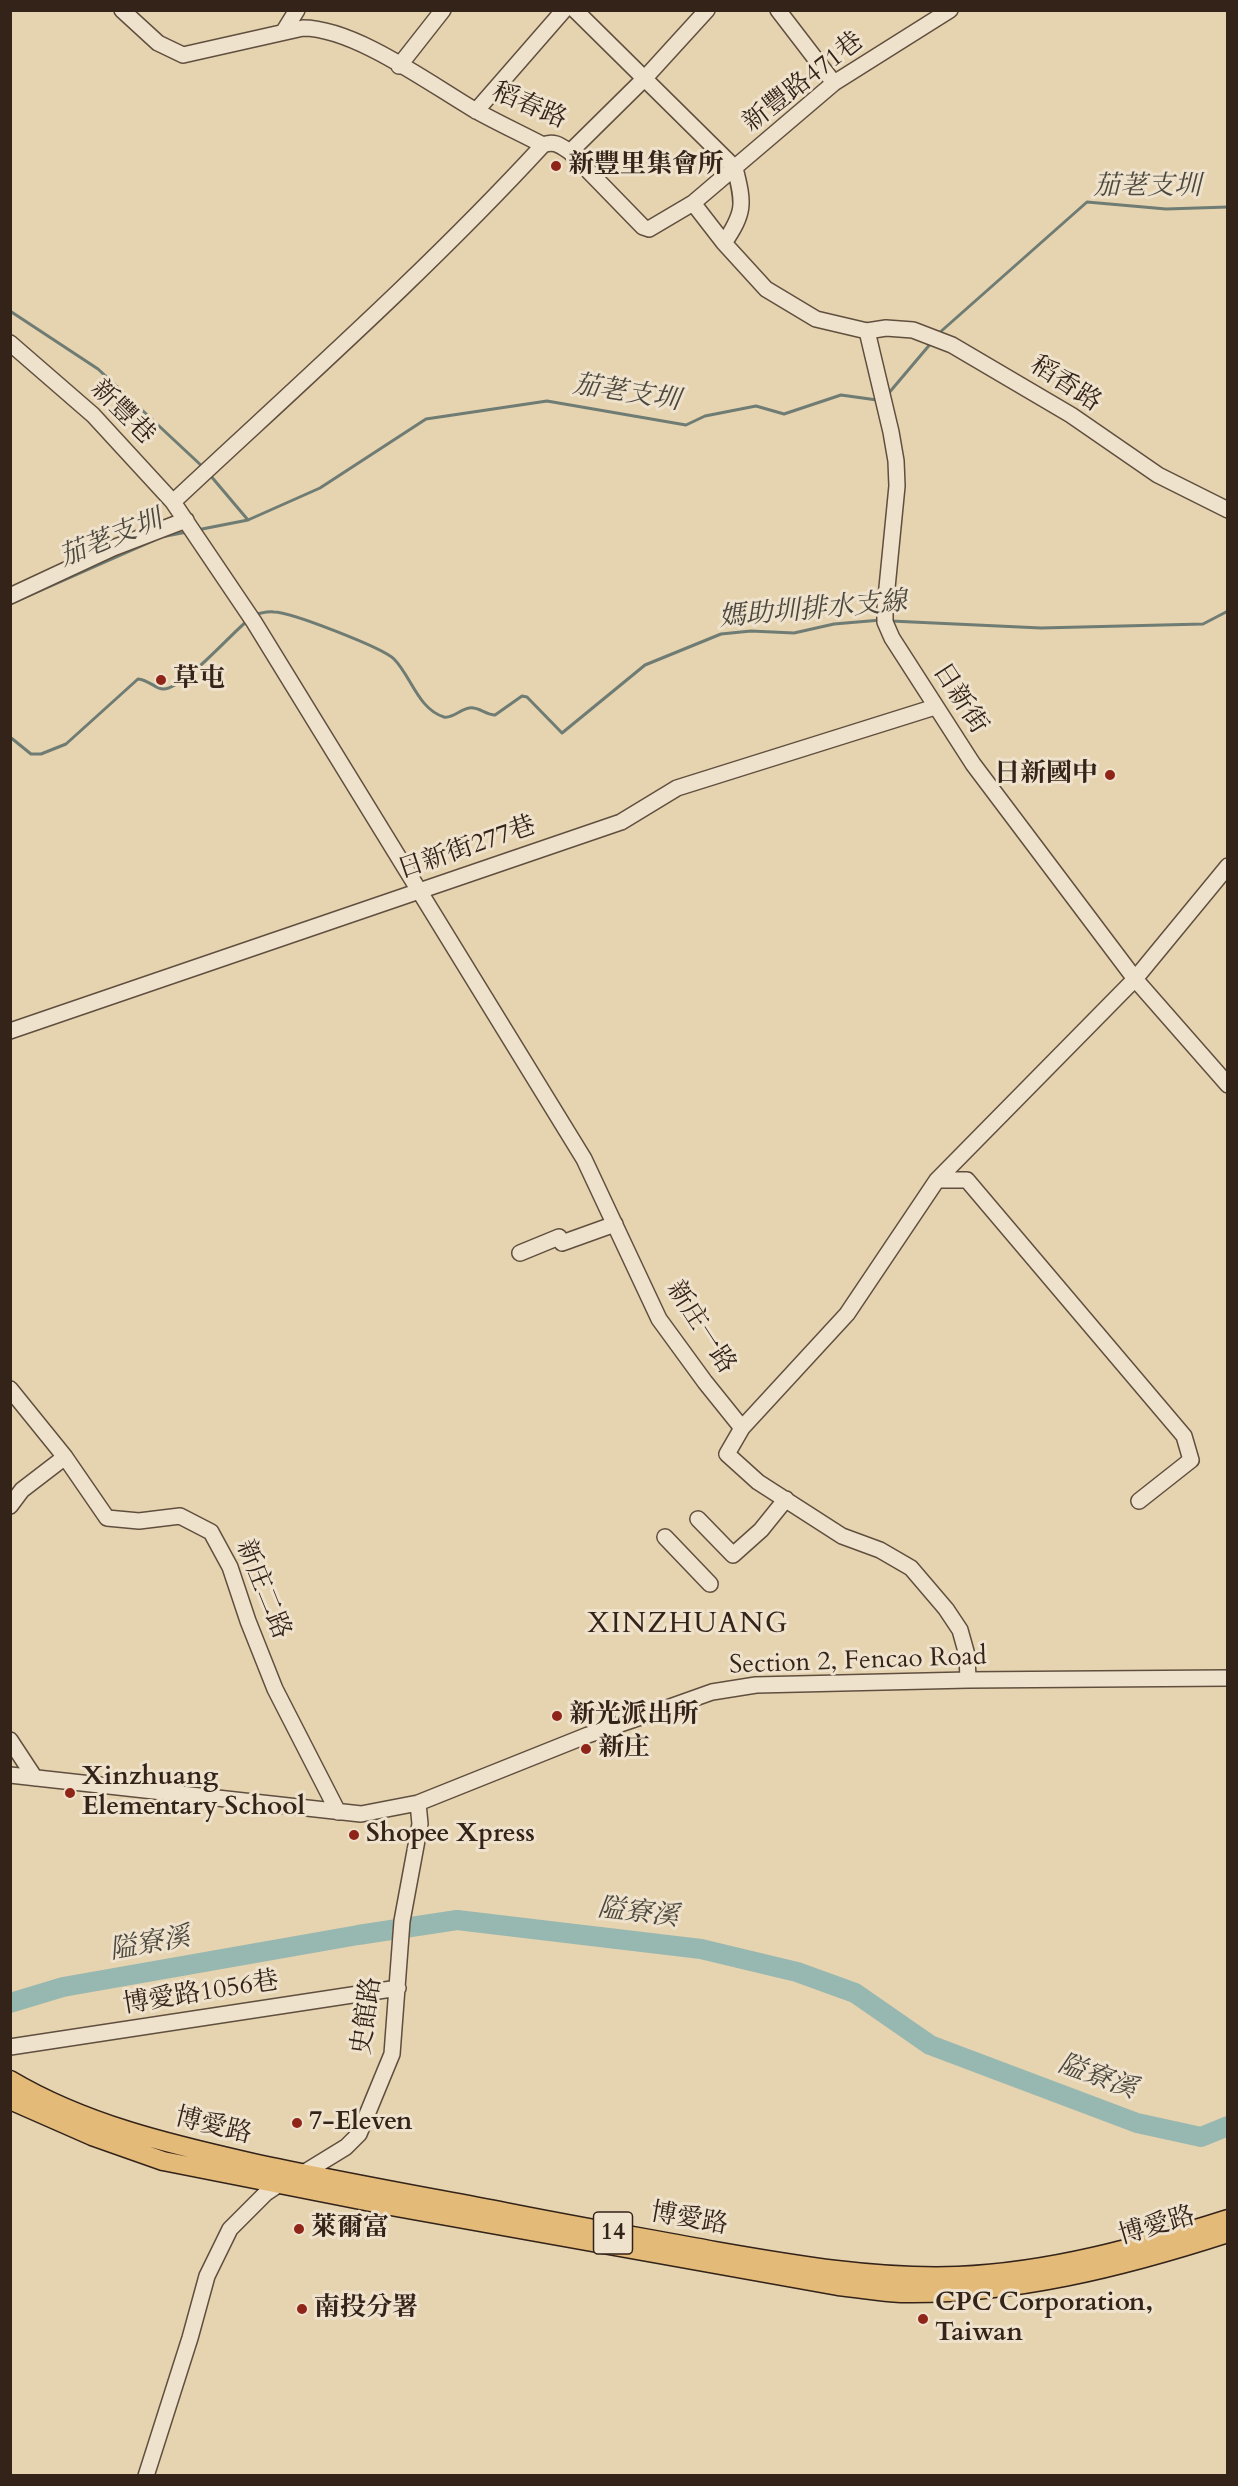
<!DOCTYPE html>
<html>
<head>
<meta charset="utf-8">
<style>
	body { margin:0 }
	#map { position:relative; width:1238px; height:2486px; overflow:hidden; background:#e6d3b0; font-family:Cardo,serif }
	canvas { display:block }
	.frame { position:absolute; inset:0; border:12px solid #332319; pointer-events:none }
</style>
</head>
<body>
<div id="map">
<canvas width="1238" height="2486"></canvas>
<div class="frame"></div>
</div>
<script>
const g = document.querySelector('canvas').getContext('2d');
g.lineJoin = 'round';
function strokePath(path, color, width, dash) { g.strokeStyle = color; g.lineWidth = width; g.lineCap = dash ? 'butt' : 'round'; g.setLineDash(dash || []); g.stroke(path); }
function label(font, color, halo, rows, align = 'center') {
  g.font = font + ' Cardo,"Noto Serif TC",serif'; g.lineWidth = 6; g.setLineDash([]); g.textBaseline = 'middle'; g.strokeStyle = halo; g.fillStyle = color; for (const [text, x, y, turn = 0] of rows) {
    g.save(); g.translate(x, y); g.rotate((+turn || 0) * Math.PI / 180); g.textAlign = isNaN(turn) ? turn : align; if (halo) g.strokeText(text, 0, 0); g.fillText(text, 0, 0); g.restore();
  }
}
strokePath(new Path2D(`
	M10,311L98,369L204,468
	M938,334L1087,202L1166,209L1228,207
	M888,394L932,342
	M210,475L248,520
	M197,530L248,520L320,488L426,419L547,401L686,425L705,416L756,406L784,414L841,395L877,400
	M161,537L187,532
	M10,604L155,540
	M256,614C262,613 269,611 274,612C291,612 383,648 394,659C411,676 418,709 444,717C452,719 461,709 469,708C478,706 486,715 495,715L522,696L527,697L562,733L645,665L721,634L751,631L794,633L834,624L881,620
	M891,621L1041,628L1203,624L1228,611
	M10,737L31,754H41L66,744L138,679C149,680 156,689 163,689C182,690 230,635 246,622`), '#6f7c74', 3);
strokePath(new Path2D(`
	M10,2003L63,1987L358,1935L457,1920L701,1949L797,1972L855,1993L930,2045L1137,2123L1201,2137L1228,2126`), '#97b7b1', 20);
const minor = new Path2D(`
	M122,10L158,43L183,55L303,28C354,28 429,83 473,109C496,122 520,133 543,145C554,140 561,146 570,152L643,227L649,229L693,203L834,83L950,10
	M575,10L735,168C744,204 745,212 724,243
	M778,10L834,83
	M284,31L297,10
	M399,66L443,10
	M476,111L564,10
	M570,152L645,78L707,10
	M693,203L724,243L766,289L816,319L867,331L886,328L913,330L952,345L1071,415L1158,475L1228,510
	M867,331L891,432L896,461L897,486L885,608V622L892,638L973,764L1135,979L1228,1085
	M10,343L93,415L173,502L254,622L584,1159L659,1319L705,1382L742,1428
	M173,502C298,385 427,271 543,145
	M10,596L113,548L186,520
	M10,1031L621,822L677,788L935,707
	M937,1180H967L1184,1436L1191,1460L1139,1501
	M520,1253L559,1237L562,1243L615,1224
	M10,1389L65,1457L107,1518L139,1521L180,1516L211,1532L230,1567L248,1621L275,1689L338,1812
	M10,1506L22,1490L65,1457
	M698,1519L733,1555L761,1530L786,1499
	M665,1537L710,1584
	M968,1680L967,1655L960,1630L946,1609L911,1568L880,1550L842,1536L758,1482L727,1454L742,1428L847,1314L937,1180L1135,979L1228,866
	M10,1740L35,1778
	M10,1775L361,1814L418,1803L588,1735L650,1714L712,1692L756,1685L968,1680L1228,1678
	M10,2047L398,1988
	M146,2476L190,2338L207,2276L230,2229L266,2193L281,2183L302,2174L346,2147L359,2134L392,2054L402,1921L420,1824L418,1803`);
const major = new Path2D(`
	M10,2080C84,2124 169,2144 253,2163C336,2181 421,2196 505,2212C575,2226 645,2238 715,2251C795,2265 877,2279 958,2276C1051,2272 1140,2247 1228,2219
	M10,2100L92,2136L163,2161L391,2206L838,2286C859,2288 880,2292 901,2293C1012,2295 1123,2267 1228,2233`);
strokePath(minor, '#604f3f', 18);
strokePath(major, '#332319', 21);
strokePath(minor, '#efe2cc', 15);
strokePath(major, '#e3ba78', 18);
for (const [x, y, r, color] of [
	[556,166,6,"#8f2418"],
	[161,680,6,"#8f2418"],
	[1110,775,6,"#8f2418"],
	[557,1716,6,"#8f2418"],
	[586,1749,6,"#8f2418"],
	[70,1793,6,"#8f2418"],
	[354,1835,6,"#8f2418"],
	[297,2123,6,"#8f2418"],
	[299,2229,6,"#8f2418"],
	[302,2309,6,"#8f2418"],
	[923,2319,6,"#8f2418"]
]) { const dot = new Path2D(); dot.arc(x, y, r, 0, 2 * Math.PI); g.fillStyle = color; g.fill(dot); strokePath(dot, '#efe2cc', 2); }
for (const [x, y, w] of [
	[613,2233,39]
]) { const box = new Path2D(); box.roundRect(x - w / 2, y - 21, w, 42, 4.5); g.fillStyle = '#efe2cc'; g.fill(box); strokePath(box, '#332319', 1.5); }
label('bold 24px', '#332319', null, [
	["14",613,2233]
]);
label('26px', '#332319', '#efe2cc', [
	["新豐路471巷",804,83,-38],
	["稻春路",529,107,23],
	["稻香路",1065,385,33],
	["新豐巷",122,413,45],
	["日新街",959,699,57],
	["日新街277巷",467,849,-19],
	["新庄一路",700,1328,57],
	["新庄二路",262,1590,68],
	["Section 2, Fencao Road",858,1662,-2],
	["博愛路1056巷",201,1994,-9],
	["史館路",368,2016,-82],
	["博愛路",213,2127,14],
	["博愛路",689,2220,10],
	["博愛路",1157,2227,-16]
]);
label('bold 26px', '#332319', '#efe2cc', [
	["新豐里集會所",568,166],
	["草屯",173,680],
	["日新國中",1098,775,"right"],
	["新光派出所",569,1716],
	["新庄",598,1749],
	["Xinzhuang",82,1778],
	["Elementary School",82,1808],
	["Shopee Xpress",366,1835],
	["7-Eleven",309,2123],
	["萊爾富",311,2229],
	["CPC Corporation,",935,2304],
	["Taiwan",935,2334],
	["南投分署",314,2309]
], 'left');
label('italic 27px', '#4c483f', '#efe2cc', [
	["茄荖支圳",1147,188],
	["茄荖支圳",626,394,9],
	["茄荖支圳",111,540,-22],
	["媽助圳排水支線",813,611,-5],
	["隘寮溪",638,1914,7],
	["隘寮溪",150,1945,-10],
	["隘寮溪",1097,2078,20]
]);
g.letterSpacing = '1.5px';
label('28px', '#332319', '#efe2cc', [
	["XINZHUANG",688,1626]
]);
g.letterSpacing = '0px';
</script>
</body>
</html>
